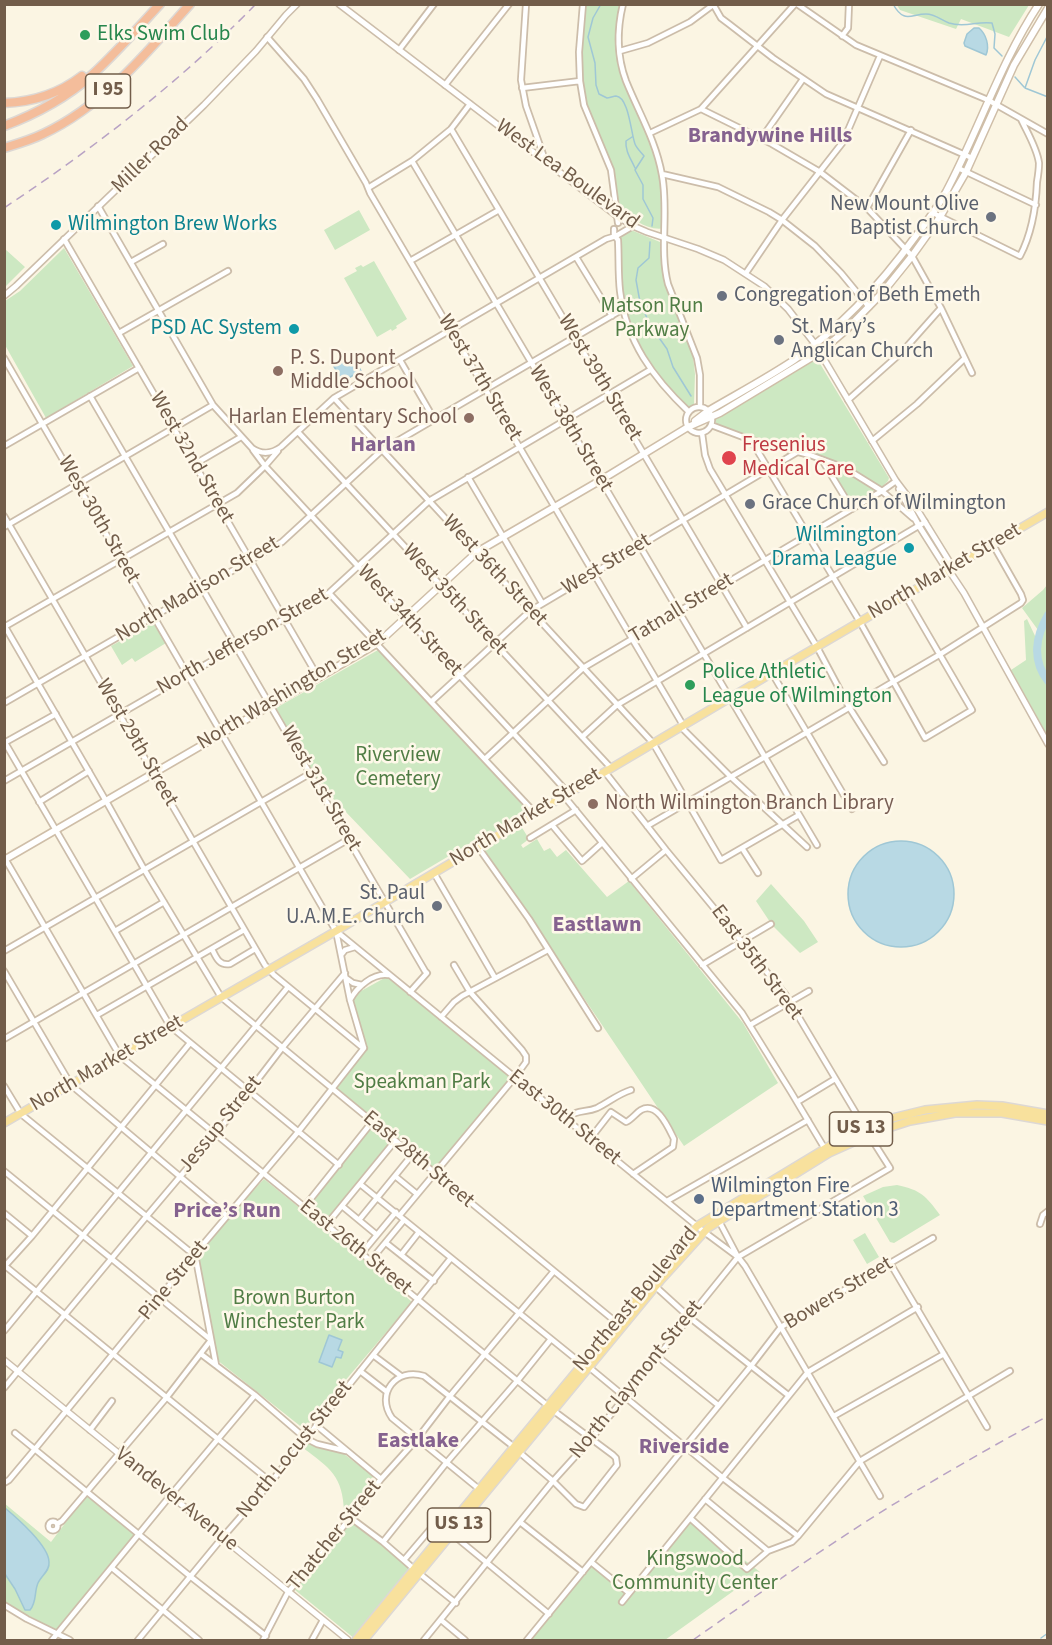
<!DOCTYPE html>
<html>
<head>
<meta charset="utf-8">
<style>
	body { margin:0 }
	#map { position:relative; width:1052px; height:1645px; overflow:hidden; background:#fbf5e3; font-family:"Source Sans 3",sans-serif }
	canvas { display:block }
	.frame { position:absolute; inset:0; border:6px solid #725d4a; pointer-events:none }
</style>
</head>
<body>
<div id="map">
<canvas width="1052" height="1645"></canvas>
<div class="frame"></div>
</div>
<script>
const g = document.querySelector('canvas').getContext('2d');
g.lineJoin = 'round';
function fillPath(path, color) { g.fillStyle = color; g.fill(path, 'evenodd'); }
function strokePath(path, color, width, dash) { g.strokeStyle = color; g.lineWidth = width; g.lineCap = dash ? 'butt' : 'round'; g.setLineDash(dash || []); g.stroke(path); }
function label(font, color, halo, rows, align = 'center') {
  g.font = font + ' "Source Sans 3",sans-serif'; g.lineWidth = 5; g.setLineDash([]); g.textBaseline = 'middle'; g.strokeStyle = halo; g.fillStyle = color; for (const [text, x, y, turn = 0] of rows) {
    g.save(); g.translate(x, y); g.rotate((+turn || 0) * Math.PI / 180); g.textAlign = isNaN(turn) ? turn : align; if (halo) g.strokeText(text, 0, 0); g.fillText(text, 0, 0); g.restore();
  }
}
fillPath(new Path2D(`
	M583,5H623L619,44L626,81L650,133L662,174L665,228C648,232 633,218 619,210L611,170L584,105L580,81Z
	M897,5H1029L1009,37L961,19L956,29L900,10Z
	M359,210L370,230L335,250L324,230Z
	M631,230L660,242L664,278L693,356L695,374L694,404L690,407L683,404L652,369L636,344L621,297L618,240L621,235Z
	M64,248L133,366L46,418L5,345V301L20,291Z
	M5,249L25,267L5,287Z
	M374,261L407,319L396,326L397,328L392,331L391,329L377,337L344,278L357,271L355,268L361,265L363,267Z
	M816,357L889,478L888,481L883,486H879C855,471 830,459 804,451C775,442 740,441 716,423L715,417Z
	M831,466L844,471L873,488L874,492L853,504L830,470Z
	M1047,585V735L1011,670L1026,660L1024,621L1027,619L1036,638L1038,630L1022,608L1043,590Z
	M153,623L166,643L135,662L132,658L122,665L111,646Z
	M378,650L529,809L516,818L529,839L521,845L523,848L537,839L544,851L550,848L557,857L566,850L607,897L629,881L743,1023L778,1083L684,1146C614,1044 547,941 476,840L410,879L321,786L276,708Z
	M771,884L804,921L818,942L800,953L772,925L756,901Z
	M390,975L515,1077L434,1173L332,1089L364,1048L352,996Z
	M371,1128L390,1142L326,1220L309,1205Z
	M264,1179L358,1255L412,1302L304,1429L217,1360L198,1257L236,1209Z
	M897,1185C921,1190 926,1196 940,1215L894,1243L890,1242L863,1196L883,1187Z
	M865,1233L879,1257L867,1264L853,1240Z
	M306,1443L340,1451L377,1479L348,1514L344,1512C343,1476 330,1468 303,1448Z
	M87,1494L136,1534L57,1631L5,1603L4,1503L51,1542Z
	M690,1518L760,1572L665,1640H528L590,1564L628,1594Z
	M352,1522L412,1567L355,1639L295,1590Z`), '#cde8c2');
const water = new Path2D(`
	M974,28H979C986,34 990,46 986,55L965,46L964,43L967,34Z
	M351,354L361,371L343,381L333,365Z
	M848 894a53 53 0 1 1 106 0a53 53 0 1 1-106 0Z
	M329,1335L342,1340L338,1350L343,1352L341,1358L336,1357L332,1367L319,1362Z
	M5,1508C17,1518 49,1546 49,1562C50,1571 41,1576 38,1583C34,1592 37,1602 30,1610H25L15,1589L5,1574Z`);
fillPath(water, '#b8d9e4');
strokePath(water, '#9fc7d5', 1.5);
strokePath(new Path2D(`
	M601,4L593,18L588,37L595,63L596,85L599,94L607,98C609,98 614,96 616,96C629,97 631,134 635,144C637,149 641,152 644,156L635,170L643,185V199L653,218L652,226
	M893,4C904,24 911,14 926,14C935,14 941,20 949,23C965,28 976,21 992,23L995,34L994,48L1002,56
	M1048,35L1035,60L1025,88L1048,97
	M1015,77L1024,87
	M632,137L626,141C625,151 631,159 635,168
	M650,242L649,258L638,268L636,280L640,302L650,325L667,349L673,367L691,396
	M1041,1638L1048,1633`), '#9fc7d5', 1.5);
strokePath(new Path2D(`
	M1048,615C1035,637 1032,661 1048,681`), '#b8d9e4', 8);
const minor = new Path2D(`
	M526,4L521,80L526,106L545,160
	M583,4L579,52L580,81L584,105L611,170L618,223
	M623,4C617,29 617,57 626,81C639,113 656,141 662,175C669,211 659,249 668,284L697,358L700,375V407
	M713,4L721,18L729,24L773,58L826,94L972,158
	M797,4L856,45L988,100L1048,134
	M842,36L848,28L849,4
	M267,37L304,79L317,99L366,183L370,193L657,681L683,725L684,730L731,777L807,847
	M399,50L434,4
	M620,51L648,43L690,22L713,5
	M445,85L509,4
	M522,88L580,81
	M701,109L772,144L820,172L867,208L912,256L941,308L972,373
	M451,129L747,628
	M650,133L701,109L795,4
	M761,139L803,79
	M412,161L817,845
	M958,168L1036,205
	M662,174L718,187L769,212L782,220L815,246L841,273L869,307
	M368,188L412,161L451,129L470,104
	M98,206L213,405L252,448C262,455 271,454 281,447L334,398L606,239L616,236L633,226
	M867,208L911,130
	M933,213L1020,256C1032,233 1036,208 1037,182C1038,176 1039,169 1039,163C1037,148 1027,132 1021,119
	M614,229V235L618,240C619,257 618,274 620,291C626,341 653,378 689,412
	M64,239L318,677
	M576,257L612,316
	M410,261L499,210
	M131,262L163,244
	M746,273L782,220L843,142L880,56
	M119,333L228,271
	M4,358L336,931L350,1000L364,1048
	M400,360L434,419
	M90,396L425,971L427,973L410,992
	M334,398L653,743L721,860L799,815
	M848,400L902,352L941,308
	M686 420a13 13 0 1 1 26 0a13 13 0 1 1-26 0Z
	M711,425L751,440L810,455L845,468L882,491L913,518
	M298,432L611,768
	M702,433L705,455L710,469L817,647L849,707L884,762
	M751,440L860,622L925,738L972,710L905,595
	M872,441L917,404L964,359
	M4,446L139,368
	M253,450L265,466L541,763L568,793
	M822,460L852,509
	M195,464L241,437
	M468,477L542,603
	M4,516L265,965L274,975L363,1048
	M4,527L213,405
	M329,593L535,813
	M4,625L106,801L144,869L221,997L616,1322
	M4,627L237,493L265,466L278,451
	M772,673L852,809
	M431,702L530,611L799,451
	M4,703L282,542L382,450L623,309
	M582,737L617,705L925,522
	M4,741L170,1026L339,1165
	M4,743L56,714
	M485,759L583,668L882,491L896,481
	M4,781L329,593L429,501L650,370
	M564,796L742,1013L791,1092L825,1149
	M39,802L89,771
	M552,825L582,861L602,843
	M647,826L939,655L1021,603L1023,600L1021,594L992,543
	M530,838L576,810
	M478,847L529,919L598,1028
	M742,848L758,873
	M4,857L120,1056L558,1414L613,1455L616,1458L617,1465L584,1507L576,1504L553,1481L519,1452
	M434,873L495,978
	M631,879L666,850
	M115,931L164,902
	M336,931L703,1231L738,1257
	M212,949C216,957 219,966 230,964L255,949
	M4,951L311,773
	M341,955L345,950L355,947
	M702,965L771,924
	M4,971L71,1085L227,1216
	M346,978L353,983L362,985
	M350,1000C357,987 373,973 388,975
	M97,1015L244,930
	M441,1017L454,1002L462,996L548,950
	M750,1025L809,991
	M4,1039L349,839
	M4,1086L21,1114L188,1250L195,1254L216,1365
	M797,1102L835,1079
	M566,1119C577,1109 585,1113 597,1108C609,1102 618,1094 631,1090
	M590,1139L611,1112L626,1122C632,1119 636,1113 641,1110C657,1101 668,1127 674,1139L673,1147L633,1174
	M4,1171L211,1340
	M395,1176L417,1194
	M360,1184L582,1364
	M667,1201L808,1120
	M305,1206L372,1122
	M342,1206L377,1235
	M4,1213L32,1236
	M400,1215L515,1077L526,1062V1056L522,1050L470,992L454,965
	M359,1220L412,1155
	M719,1221L738,1257L745,1266L880,1496
	M327,1224L395,1141
	M1040,1224L1043,1215L1048,1211
	M386,1243L434,1281
	M362,1253L396,1212
	M401,1255L419,1232
	M371,1260L404,1220
	M890,1263L987,1427
	M4,1265L113,1354L271,1482
	M4,1267L32,1236L190,1043
	M656,1287L689,1317L788,1395
	M4,1331L288,987
	M201,1354L255,1395L305,1438L317,1444L346,1451
	M373,1355L401,1376
	M657,1356L718,1405
	M590,1368L723,1478L798,1536
	M360,1371L387,1392
	M4,1388L146,1217L216,1134L282,1048L345,973
	M834,1416L944,1354
	M316,1425L381,1479
	M90,1430L112,1401
	M15,1433L191,1577L266,1636
	M4,1483L9,1480L35,1449L195,1254L298,1132L364,1048
	M479,1489L392,1418C375,1394 396,1367 424,1376L514,1447
	M705,1499L768,1551
	M351,1518L383,1542L414,1569
	M690,1518L747,1569L768,1551L792,1542L798,1536L860,1461L1010,1371
	M48.5 1526a4.5 4.5 0 1 1 9 0a4.5 4.5 0 1 1-9 0Z
	M520,1522L583,1572
	M57,1524L62,1521L167,1397L211,1340
	M452,1534L549,1614
	M383,1542L447,1462L518,1380L551,1339
	M404,1560L433,1526L439,1525L445,1531
	M591,1562L629,1593
	M112,1568L199,1640
	M420,1574L456,1603
	M622,1602L808,1372L918,1307
	M4,1605L27,1619L70,1640
	M441,1620L465,1640
	M52,1640L170,1496L255,1395
	M138,1640L222,1538L271,1482L451,1258
	M263,1640L288,1592L319,1557L381,1479L417,1439L450,1396L554,1271
	M312,1640L323,1620
	M424,1640L553,1481L591,1439L738,1257L890,1168L869,1135L785,994L666,850L605,772
	M527,1640L751,1366L781,1327L933,1238`);
const tertiary = new Path2D(`
	M339,4L617,216L633,226L647,232L698,249L724,260L764,286L788,309L815,344L896,481L915,506L949,561L948,569
	M4,296L16,286L204,105L256,51L286,15L297,4
	M899,489L919,526L945,567L948,569L964,593L1048,744
	M4,1360L348,1640`);
const secondary = new Path2D(`
	M695,421L708,411C737,394 767,378 794,360C843,326 881,284 915,237C926,223 937,208 946,192C979,130 1000,63 1039,4
	M4,860L378,643L477,552L601,480L688,427L720,413L819,353L846,330L883,292L912,256L940,217L966,172L1014,65L1048,8`);
const primary = new Path2D(`
	M4,1123L336,931L772,673L1048,512
	M356,1640L514,1447L697,1226L841,1139L884,1120L925,1110L977,1105L1002,1106L1048,1114
	M364,1640L660,1281L708,1228L829,1153L876,1132L910,1121L955,1113H1002L1048,1121`);
const motorway = new Path2D(`
	M4,103C33,102 60,93 82,76
	M4,126C36,114 67,97 92,75C116,53 138,28 160,4
	M4,148C17,144 31,140 43,134C103,106 147,53 190,4`);
strokePath(minor, '#ccbdaa', 8);
strokePath(tertiary, '#ccbdaa', 8);
strokePath(secondary, '#cfbea8', 9);
strokePath(primary, '#ddd8d4', 10);
strokePath(motorway, '#ddd8d4', 11);
strokePath(minor, '#fff', 4.5);
strokePath(tertiary, '#fff', 5);
strokePath(secondary, '#fff', 6);
strokePath(primary, '#f8e19d', 7);
strokePath(motorway, '#f4bd9b', 8);
strokePath(new Path2D(`
	M4,208C94,148 180,82 256,4
	M693,1640C757,1595 822,1549 889,1507C941,1476 994,1445 1048,1416`), '#b8a2c4', 1.5, [9, 6]);
for (const [x, y, r, color] of [
	[85,35,6,"#2e9e5b"],
	[991,217,6,"#6b7280"],
	[56,225,6,"#0f9aa8"],
	[722,296,6,"#6b7280"],
	[294,329,6,"#0f9aa8"],
	[779,340,6,"#6b7280"],
	[278,371,6,"#8d6e63"],
	[469,418,6,"#8d6e63"],
	[729,458,8,"#e0444e"],
	[750,504,6,"#6b7280"],
	[909,548,6,"#0f9aa8"],
	[690,685,6,"#2e9e5b"],
	[593,804,6,"#8d6e63"],
	[437,906,6,"#6b7280"],
	[699,1199,6,"#5c6f8a"]
]) { const dot = new Path2D(); dot.arc(x, y, r, 0, 2 * Math.PI); g.fillStyle = color; g.fill(dot); strokePath(dot, '#fef8e9', 2); }
for (const [x, y, w] of [
	[108,91,45],
	[861,1129,63],
	[459,1525,63]
]) { const box = new Path2D(); box.roundRect(x - w / 2, y - 17, w, 34, 4.5); g.fillStyle = '#fef8e9'; g.fill(box); strokePath(box, '#725d4a', 1.5); }
label('bold 20px', '#725d4a', null, [
	["I 95",108,91],
	["US 13",861,1129],
	["US 13",459,1525]
]);
label('21px', '#27864d', '#fef8e9', [
	["Elks Swim Club",97,35],
	["Police Athletic",702,673],
	["League of Wilmington",702,697]
], 'left');
label('21px', '#725d4a', '#fef8e9', [
	["Miller Road",151,156,-44],
	["West Lea Boulevard",567,175,36],
	["West 37th Street",479,378,59],
	["West 39th Street",599,378,59],
	["West 38th Street",570,429,59],
	["West 32nd Street",191,458,60],
	["West 30th Street",98,520,60],
	["West Street",607,565,-31],
	["West 36th Street",494,571,47],
	["North Market Street",945,572,-30],
	["North Madison Street",198,590,-31],
	["West 35th Street",454,600,47],
	["Tatnall Street",682,609,-31],
	["West 34th Street",409,621,47],
	["North Jefferson Street",243,642,-30],
	["North Washington Street",292,690,-31],
	["West 29th Street",136,743,60],
	["West 31st Street",320,789,60],
	["North Market Street",526,818,-31],
	["East 35th Street",756,963,53],
	["North Market Street",107,1064,-30],
	["East 30th Street",564,1118,39],
	["Jessup Street",221,1125,-51],
	["East 28th Street",418,1160,40],
	["East 26th Street",355,1248,39],
	["Pine Street",174,1281,-51],
	["Bowers Street",839,1294,-31],
	["Northeast Boulevard",636,1300,-50],
	["North Claymont Street",637,1380,-51],
	["North Locust Street",295,1450,-51],
	["Vandever Avenue",176,1500,39],
	["Thatcher Street",335,1536,-51]
]);
label('21px', '#5b616d', '#fef8e9', [
	["New Mount Olive",979,205,"right"],
	["Baptist Church",979,229,"right"],
	["Congregation of Beth Emeth",734,296],
	["St. Mary’s",791,328],
	["Anglican Church",791,352],
	["Grace Church of Wilmington",762,504],
	["St. Paul",425,894,"right"],
	["U.A.M.E. Church",425,918,"right"]
], 'left');
label('21px', '#0d838f', '#fef8e9', [
	["Wilmington Brew Works",68,225,"left"],
	["PSD AC System",282,329],
	["Wilmington",897,536],
	["Drama League",897,560]
], 'right');
label('21px', '#507d45', '#fef8e9', [
	["Matson Run",652,307],
	["Parkway",652,331],
	["Riverview",398,756],
	["Cemetery",398,780],
	["Speakman Park",422,1083],
	["Brown Burton",294,1299],
	["Winchester Park",294,1323],
	["Kingswood",695,1560],
	["Community Center",695,1584]
]);
label('21px', '#785e54', '#fef8e9', [
	["P. S. Dupont",290,359],
	["Middle School",290,383],
	["Harlan Elementary School",457,418,"right"],
	["North Wilmington Branch Library",605,804]
], 'left');
label('21px', '#be3a42', '#fef8e9', [
	["Fresenius",742,446],
	["Medical Care",742,470]
], 'left');
label('21px', '#4e5e75', '#fef8e9', [
	["Wilmington Fire",711,1187],
	["Department Station 3",711,1211]
], 'left');
label('bold 22px', '#85628f', '#fef8e9', [
	["Brandywine Hills",770,137],
	["Harlan",383,446],
	["Eastlawn",597,926],
	["Price’s Run",227,1212],
	["Eastlake",418,1442],
	["Riverside",684,1448]
]);
</script>
</body>
</html>
